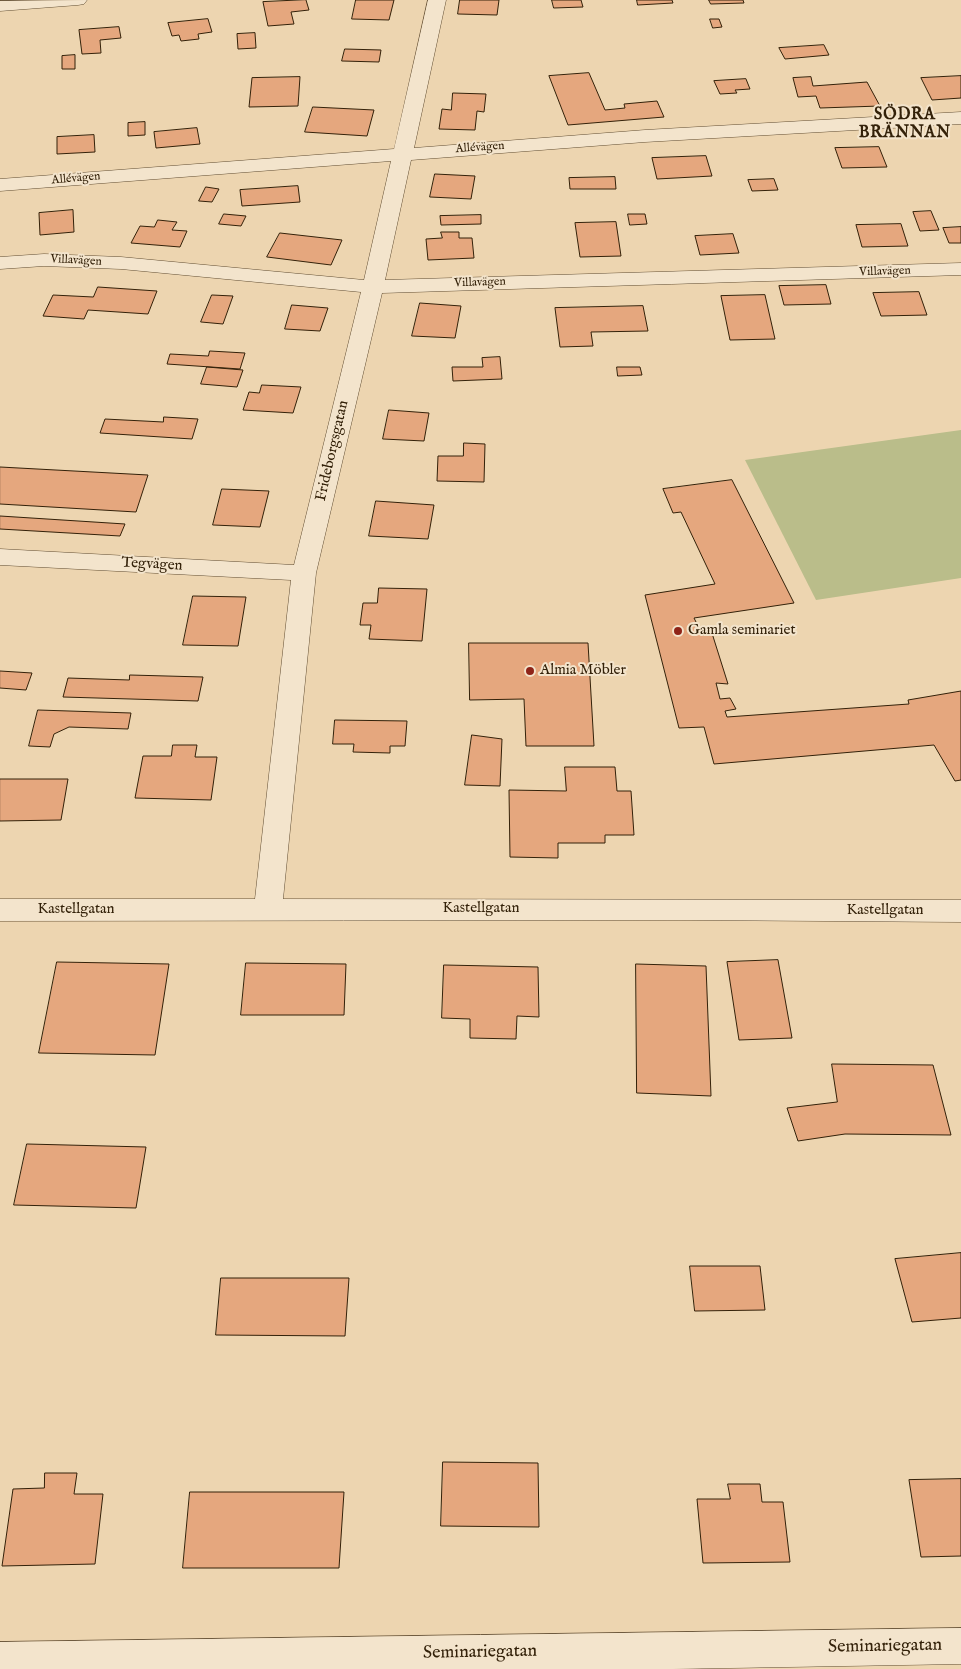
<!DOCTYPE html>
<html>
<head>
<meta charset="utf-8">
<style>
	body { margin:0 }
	canvas { display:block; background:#edd5b0 }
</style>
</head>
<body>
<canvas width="961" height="1669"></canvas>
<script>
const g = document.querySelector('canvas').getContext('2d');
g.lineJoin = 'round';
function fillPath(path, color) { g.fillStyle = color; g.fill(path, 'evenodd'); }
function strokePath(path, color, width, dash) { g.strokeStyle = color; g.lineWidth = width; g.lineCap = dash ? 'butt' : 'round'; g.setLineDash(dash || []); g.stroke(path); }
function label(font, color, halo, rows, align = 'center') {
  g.font = font + ' "IM FELL English",serif'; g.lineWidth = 4; g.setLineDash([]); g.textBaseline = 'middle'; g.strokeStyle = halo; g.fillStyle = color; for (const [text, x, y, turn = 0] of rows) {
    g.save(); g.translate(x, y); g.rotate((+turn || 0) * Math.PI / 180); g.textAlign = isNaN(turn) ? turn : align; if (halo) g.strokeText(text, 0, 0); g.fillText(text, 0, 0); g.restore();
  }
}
fillPath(new Path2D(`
	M961,430V578L816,600L745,460Z`), '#babd8a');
const building = new Path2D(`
	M306,0L309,10L291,12L294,24L268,26L263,2Z
	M356,0H394L389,20L352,19Z
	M460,0H499L497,15L458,14Z
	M552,0H581L583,7L554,8Z
	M637,0H672L673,3L638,5Z
	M709,0H743L744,3L711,4Z
	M208,19L212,32L198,34L199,39L181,41L179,35L172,36L168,23Z
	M710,19H719L722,27L713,28Z
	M119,27L121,38L100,40L101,53L82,54L79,30Z
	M255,33L256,48L238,49L237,34Z
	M824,45L829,55L785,59L779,48Z
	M345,49L381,50L379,62L342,61Z
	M75,55V69H62V56Z
	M589,73L605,110L625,108L624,104L657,101L664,117L568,125L549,76Z
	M961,76V98L932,100L921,78Z
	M300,77L298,106L249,107L252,78Z
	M811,77L813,86L867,82L880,106L820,108L816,96L798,97L793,78Z
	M746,79L750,89L735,90L737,93L720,94L714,81Z
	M453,93L486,94L484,112L477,111L475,130L439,129L442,109L451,110Z
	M313,107L374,110L367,136L305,132Z
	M145,122V135L128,136V123Z
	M197,128L200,144L156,148L154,132Z
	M94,135L95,152L57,154V137Z
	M879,147L887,167L842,168L835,148Z
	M706,156L712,176L657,179L652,158Z
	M435,174L475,176L471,199L430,197Z
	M615,177L616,189H570L569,178Z
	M774,179L778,190L752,191L748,180Z
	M298,186L300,202L242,206L240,190Z
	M206,187L219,189L212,202L199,201Z
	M73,210L74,232L40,235L39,213Z
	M931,211L939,230L920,231L913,212Z
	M224,214L246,216L241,226L219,224Z
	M628,214H645L647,224L630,225Z
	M481,215V224L441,225L440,216Z
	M158,220L177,222L172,230L187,231L180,247L131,243L140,226L154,227Z
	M616,222L621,256L580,257L575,223Z
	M901,224L908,246L862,247L856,225Z
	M961,227V243H949L943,228Z
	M441,232H459V238H472L474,258L428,260L426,239L442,238Z
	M280,233L342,240L331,265L267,257Z
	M733,234L739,253L700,255L695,236Z
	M826,285L831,304L784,305L779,286Z
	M98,287L157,291L148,314L88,310L84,319L43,316L53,295L93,297Z
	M919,292L927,315L881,316L873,293Z
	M212,295L233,296L223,324L201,322Z
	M765,295L775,339L730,340L721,296Z
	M420,303L461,306L455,338L412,336Z
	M292,305L328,308L320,331L285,329Z
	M643,306L648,331L591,332L593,346L560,347L555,308Z
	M210,351L245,353L240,369L167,364L170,354L208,356Z
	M500,357L502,379L453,381L452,367H483L482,358Z
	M207,367L243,370L237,387L201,384Z
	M617,367H640L642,375L618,376Z
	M262,385L301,387L293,413L243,410L249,392L259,393Z
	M389,410L429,413L424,441L383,439Z
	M164,417L198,419L192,439L100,433L105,419L163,422Z
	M464,443L485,444L484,482L437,481L438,456H463Z
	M0,467L148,475L136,512L0,504Z
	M732,480L794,603L694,618L701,632L711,630L728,684L716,683L720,699L730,698L736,709L725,711L727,717L909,704L908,700L961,691V780L955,781L934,745L714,764L704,727L679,728L645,595L715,584L681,512L673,513L663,489Z
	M222,489L269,491L260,527L213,525Z
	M376,501L434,505L428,539L369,536Z
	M0,516L125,524L120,536L0,529Z
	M379,588L427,589L422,641L369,639L371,625H360L363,603H377Z
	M193,596L246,597L238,646L183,645Z
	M469,643H588L594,746H526L524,699L470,700Z
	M0,671L32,673L26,690L0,688Z
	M130,675L203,677L198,701L63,697L68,678L129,680Z
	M38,710L131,713L128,729L69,727L54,734L50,747L29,746Z
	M335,720L407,721L405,746H390V753L353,752L354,744H333Z
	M472,735L502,739L500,786L465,785Z
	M173,745H197L195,757H217L211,800L135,798L143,756H171Z
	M565,767H615L617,791H631L634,835H605V843H558V858L510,857L509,790L566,791Z
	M0,779H68L61,820L0,821Z
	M778,960L792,1038L739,1040L727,962Z
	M57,962L169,964L155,1055L39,1053Z
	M246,963L346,964L344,1015H241Z
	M636,964L706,966L711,1096L637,1093Z
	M444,965L538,967L539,1017L517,1016L516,1039L470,1038V1019L442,1018Z
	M832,1064L933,1065L951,1135L845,1134L798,1141L787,1108L837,1102Z
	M27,1144L146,1147L136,1208L14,1205Z
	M961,1253V1318L912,1322L895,1259Z
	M690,1266H760L765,1310L695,1311Z
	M221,1278H349L345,1336L216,1335Z
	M443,1462L538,1463L539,1527L441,1526Z
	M45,1473H77L74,1494H103L95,1564L2,1566L13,1489L44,1488Z
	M961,1479V1556L921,1557L909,1480Z
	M728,1484H760L762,1502H783L790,1562L703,1563L697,1499H730Z
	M190,1492H344L339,1568H183Z`);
fillPath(building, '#e5a77e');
strokePath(building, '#332109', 1);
const minor = new Path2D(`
	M87,0L84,4L78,5L0,11V1Z
	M428,0H446L414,148L645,130L961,112V124L645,142L411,160L385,280L961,263V275L382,293L316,573L283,899L961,900V922L687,920L0,921V899H255L291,580L0,565V549L294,565L361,292L121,269L44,266L0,269V257L44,254L121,257L364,280L391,161L0,191V179L394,149Z
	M961,1628V1664L673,1669H0V1642Z`);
strokePath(minor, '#624e33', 1);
fillPath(minor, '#f3e4cc');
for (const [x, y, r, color] of [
	[678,631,5,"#8f2418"],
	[530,671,5,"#8f2418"]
]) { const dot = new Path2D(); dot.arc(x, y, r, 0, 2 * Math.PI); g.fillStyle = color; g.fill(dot); strokePath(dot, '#f3e4cc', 2); }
label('12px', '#332109', '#f3e4cc', [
	["Allévägen",480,148,-4],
	["Allévägen",76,179,-5],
	["Villavägen",76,261,3],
	["Villavägen",885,272,-2],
	["Villavägen",480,283,-2]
]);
label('15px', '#332109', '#f3e4cc', [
	["Frideborgsgatan",333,451,-77],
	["Tegvägen",152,565,3],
	["Kastellgatan",481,909],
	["Kastellgatan",76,910],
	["Kastellgatan",885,911]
]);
label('15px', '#332109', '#f3e4cc', [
	["Gamla seminariet",688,631],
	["Almia Möbler",540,671]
], 'left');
g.letterSpacing = '1px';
label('bold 16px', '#332109', '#f3e4cc', [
	["SÖDRA",905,116],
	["BRÄNNAN",905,134]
]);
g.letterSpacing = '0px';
label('18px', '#332109', '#f3e4cc', [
	["Seminariegatan",885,1647,-1],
	["Seminariegatan",480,1653,-1]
]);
</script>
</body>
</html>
